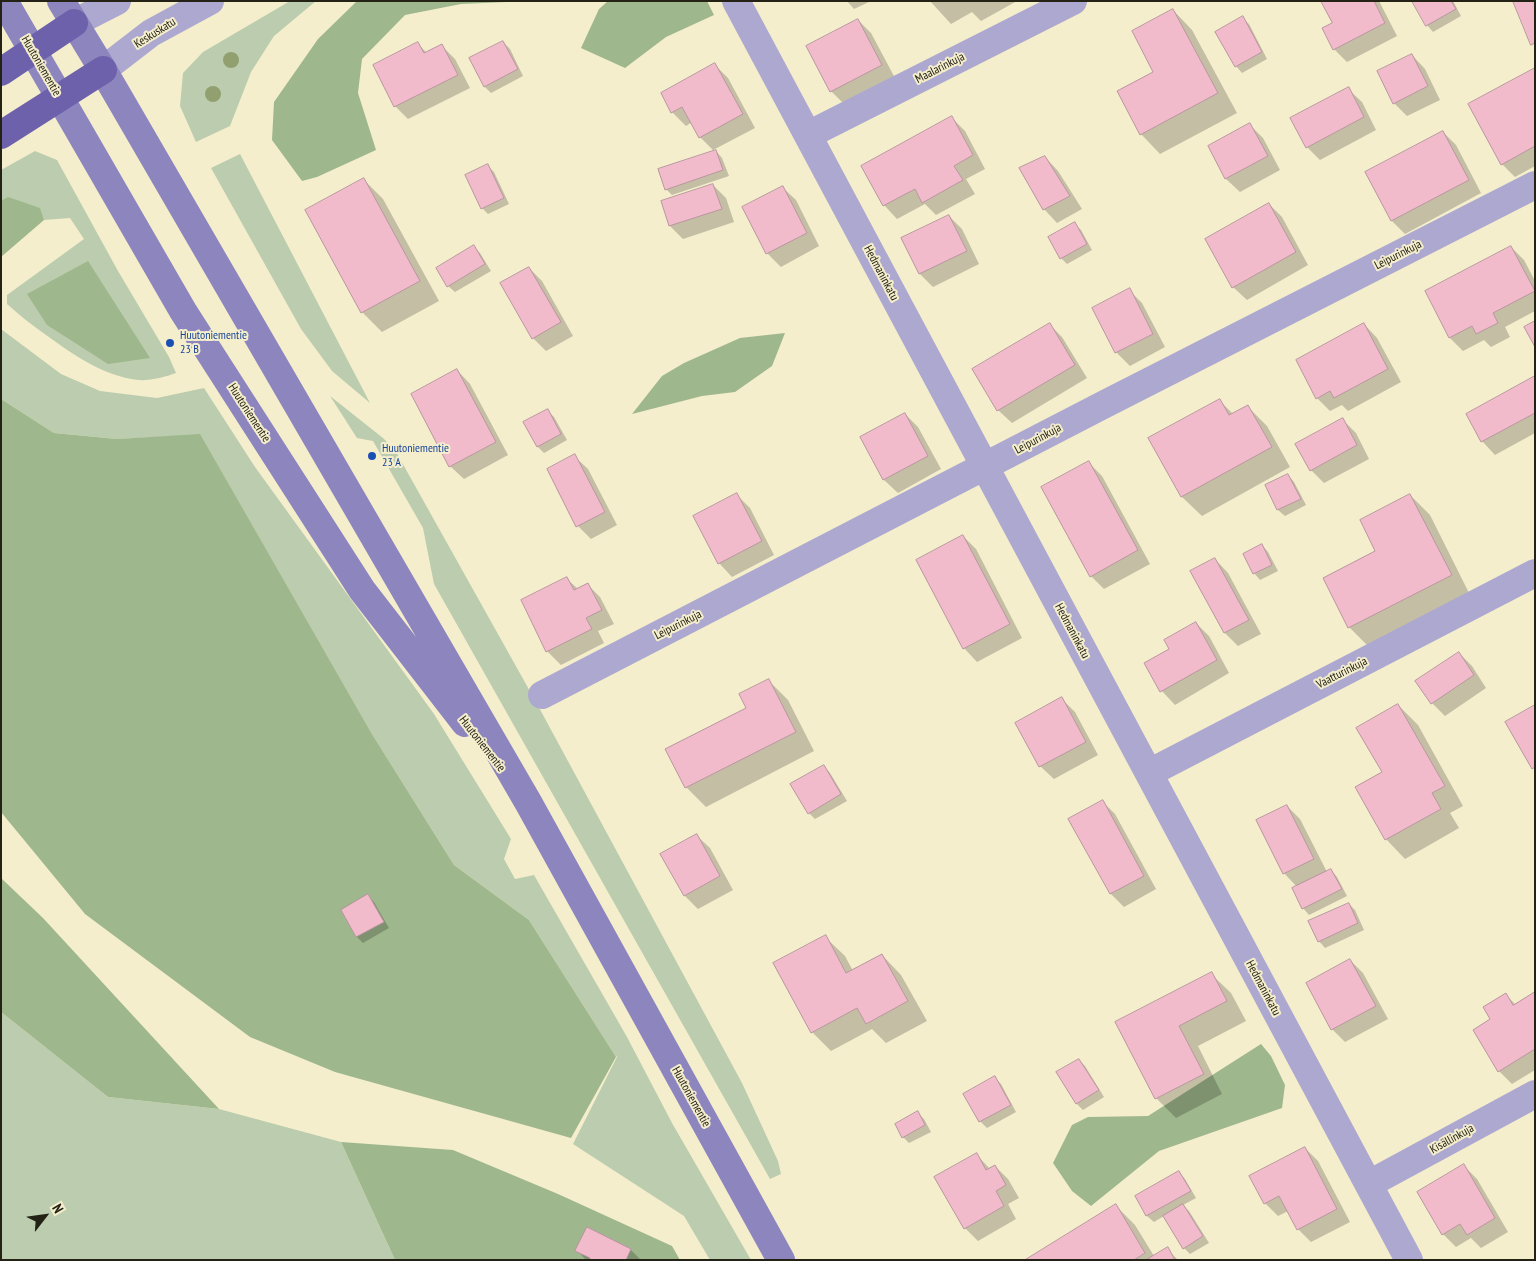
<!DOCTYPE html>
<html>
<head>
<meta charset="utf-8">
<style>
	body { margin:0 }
	#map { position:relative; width:1536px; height:1261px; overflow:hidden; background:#f4eecd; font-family:"PT Sans Narrow",sans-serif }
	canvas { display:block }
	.frame { position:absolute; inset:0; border:2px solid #242215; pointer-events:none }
	.north { position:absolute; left:20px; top:1191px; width:50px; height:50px; -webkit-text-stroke:4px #f4eecd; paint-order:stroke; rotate:60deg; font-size:14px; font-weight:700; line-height:20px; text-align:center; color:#242215 }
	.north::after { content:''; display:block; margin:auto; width:18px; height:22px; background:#242215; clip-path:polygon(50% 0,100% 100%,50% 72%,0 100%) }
</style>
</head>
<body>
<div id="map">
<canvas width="1536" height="1261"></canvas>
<div class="frame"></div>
<div class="north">N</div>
</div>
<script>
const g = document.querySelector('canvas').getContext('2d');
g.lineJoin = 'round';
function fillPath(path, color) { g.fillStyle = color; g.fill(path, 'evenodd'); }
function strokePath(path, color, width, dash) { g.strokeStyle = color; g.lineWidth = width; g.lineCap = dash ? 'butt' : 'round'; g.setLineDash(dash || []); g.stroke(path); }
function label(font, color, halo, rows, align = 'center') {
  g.font = font + ' "PT Sans Narrow",sans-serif'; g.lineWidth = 4; g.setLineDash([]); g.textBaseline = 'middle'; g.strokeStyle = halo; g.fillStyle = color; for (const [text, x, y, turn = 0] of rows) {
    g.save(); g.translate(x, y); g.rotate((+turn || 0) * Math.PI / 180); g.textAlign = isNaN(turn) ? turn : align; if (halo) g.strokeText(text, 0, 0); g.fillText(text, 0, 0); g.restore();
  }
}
fillPath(new Path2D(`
	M290,1H316L274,36L251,72L230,126L196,142L180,106L183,73L203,52Z
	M35,151L57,160L118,271L169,357L176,373C165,377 150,381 138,380C103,376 74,355 46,335C32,325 19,315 7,304V295L84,239L70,218L44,220L39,208L1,201V170Z
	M240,154L370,403L332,371L301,329L211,168Z
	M1,329L61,374L100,391L157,398L204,388L255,467L434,714L511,839L504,859L515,879L534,875L627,1037L672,1123L751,1260H710L684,1216L573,1144L618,1055L616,1057L529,920L454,865L372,734L200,435L117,439L54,433L1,399Z
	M330,396L383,438L395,450L536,702L742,1083L778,1161L781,1174L770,1179L434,584L423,528L373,441L357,438Z
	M1,1012L108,1097L219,1109L341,1142L395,1260H1Z`), '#bbcdae');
fillPath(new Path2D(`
	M357,1H530L461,4L405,15L362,59L358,93L376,150L317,177L302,181L272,140L274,102L318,39Z
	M608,1H707L714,15L666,37L625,68L581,48L599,9Z
	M8,197L40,208L44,220L1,257V201Z
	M88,261L150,358L108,364L47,325L27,294Z
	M785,333L772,366L735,392L702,396L632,414L662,376L684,363L740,338Z
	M1,399L54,433L117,439L200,434L372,734L454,865L529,920L616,1057L571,1138L335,1072L250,1037L85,914L1,812Z
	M1,878L43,918L219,1109L108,1097L1,1012Z
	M1261,1044L1271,1056L1285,1085L1282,1108L1159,1151L1091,1206L1072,1191L1053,1163L1072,1125L1088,1117L1148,1116Z
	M341,1142L453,1150L558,1194L672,1246L680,1260H395Z`), '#9fb78c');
fillPath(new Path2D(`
	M847,1H871L854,9Z
	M930,1H1017L981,21L972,12L951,24Z
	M1323,1H1379L1397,36L1347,62L1334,49V23Z
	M1414,1H1453L1461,16L1433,32L1427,25Z
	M1173,10L1192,30L1237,113L1160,154L1141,134L1155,72Z
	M1242,18L1249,24L1267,59L1242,73L1236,66Z
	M858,20L871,33L895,78L844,104L831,91Z
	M503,42L510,49L523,76L491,93L485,87L471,59Z
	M418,44L427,53L442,46L455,59L470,88L408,119L395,106Z
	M1412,55L1425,69L1440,100L1407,116L1394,103Z
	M715,65L728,78L755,128L713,150L700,137L692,122L686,126L672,112L662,94Z
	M1535,69V166L1515,177L1502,164Z
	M1348,89L1362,102L1376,130L1320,160L1307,147Z
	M952,118L965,131L985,169L966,179L975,194L936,215L925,204L897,219L884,205Z
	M1250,125L1263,138L1280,170L1240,192L1226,179L1209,147Z
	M1443,132L1456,145L1481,193L1405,234L1392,221Z
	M716,151L722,158L729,176L672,195L666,189Z
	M1045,157L1058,171L1082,209L1057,223L1044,209Z
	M488,166L494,172L509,204L488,214L482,208Z
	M364,180L383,199L439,301L382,332L362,312Z
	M713,185L726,198L734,222L683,239L670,226L663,202Z
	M782,187L796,200L819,246L781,267L767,253L744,207Z
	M1269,204L1282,217L1308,265L1247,300L1233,287Z
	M949,216L962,229L979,264L933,287L920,274L903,239Z
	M1075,224L1081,230L1092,250L1067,264L1061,258Z
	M474,247L480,253L491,271L455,292L448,286Z
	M1511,247L1524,260L1535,281V311L1505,327L1510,337L1491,347L1484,340L1463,351L1450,338L1426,291Z
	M529,268L542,281L573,336L546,351L533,338Z
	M1129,290L1142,303L1165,347L1130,366L1116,352L1094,308Z
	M1049,324L1062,337L1087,378L1012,423L998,410Z
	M1364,324L1377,338L1401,382L1348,411L1342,405L1330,411L1317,398Z
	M457,370L470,384L508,455L464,479L450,466Z
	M1535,378V433L1495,455L1482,441L1467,415Z
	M1220,401L1233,414L1247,406L1267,426L1290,467L1202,516L1182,497L1150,439Z
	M547,410L554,417L567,440L544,453L538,447L525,423Z
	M905,414L918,427L941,469L898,493L884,480L862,438Z
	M1343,420L1356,433L1369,459L1324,483L1311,470Z
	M574,456L588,469L617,525L591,539L578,526Z
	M1089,463L1102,476L1150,564L1104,589L1091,576Z
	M1288,475L1294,482L1306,505L1285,516L1278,510L1267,486Z
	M736,494L750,508L774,555L732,577L719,563Z
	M1410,495L1430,515L1470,595L1369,647L1349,627L1377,551Z
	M963,536L976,549L1022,638L977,662L964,648Z
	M1262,545L1268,552L1278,571L1260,580L1254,573Z
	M1215,559L1228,573L1261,634L1238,646L1225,633Z
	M567,579L578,589L587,584L600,597L614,624L598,631L604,643L561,665L547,651L522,601Z
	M1196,623L1209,636L1229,673L1175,705L1162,691L1146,664L1171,650Z
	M1459,653L1472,666L1486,688L1445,716L1432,703Z
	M769,681L788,700L814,751L706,807L686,787L667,750L748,708Z
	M1062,699L1075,712L1098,755L1054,779L1040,766L1017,723Z
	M1398,705L1418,725L1463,806L1450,813L1459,828L1405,859L1386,839L1383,773Z
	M824,766L830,773L847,801L815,819L809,813Z
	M1102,801L1115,814L1156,889L1124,907L1111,894L1070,819Z
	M1287,806L1300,819L1327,872L1331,870L1337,877L1347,896L1309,915L1303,908L1297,887L1284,873Z
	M696,835L710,848L733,890L698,909L685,896L662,854Z
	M368,896L374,902L389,928L363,943L357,937L342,910Z
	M1349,904L1355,910L1364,930L1325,948L1319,941Z
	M825,937L845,956L853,971L882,955L901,975L927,1021L886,1043L872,1029L831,1051L812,1032Z
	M1350,960L1363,973L1388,1019L1345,1042L1332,1029Z
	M1211,974L1231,993L1246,1021L1198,1046L1222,1094L1176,1118L1156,1098L1116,1023Z
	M1535,993V1070L1512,1084L1499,1071L1492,1019L1505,994L1516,1005Z
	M1079,1060L1085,1066L1104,1097L1083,1110L1077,1104L1058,1073Z
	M995,1078L1001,1084L1016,1112L987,1128L980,1121L965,1094Z
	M918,1113L924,1119L931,1132L909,1143L903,1137Z
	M1305,1148L1318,1161L1350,1222L1311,1242L1298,1229L1288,1211L1278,1216L1265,1203Z
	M976,1154L990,1169L995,1166L1008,1179L1019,1198L1008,1204L1016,1219L978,1241L965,1228Z
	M1464,1166L1477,1179L1508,1232L1481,1248L1471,1238L1456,1247L1443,1234Z
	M1179,1172L1185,1179L1196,1198L1183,1205L1189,1211L1209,1243L1190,1254L1184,1248L1164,1216L1154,1222L1147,1216L1136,1197Z
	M1116,1206L1135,1225L1154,1256L1167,1249L1178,1260H1027Z
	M587,1228L631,1250L641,1260H586L577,1250Z`), '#0003');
const building = new Path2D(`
	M1321,1H1374L1385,23L1333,50L1322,28L1332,23Z
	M1412,1H1451L1456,9L1426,26Z
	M1513,1H1535V43L1531,45Z
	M1173,9L1218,93L1140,135L1117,91L1153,72L1132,31Z
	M1243,16L1262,52L1235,67L1215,32Z
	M858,19L882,65L830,92L806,46Z
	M503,41L518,69L484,87L469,58Z
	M418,42L424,53L442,44L458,75L394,107L373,65Z
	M1412,54L1428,86L1393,104L1377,71Z
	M715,63L743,114L699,138L682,107L671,113L661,93Z
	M1535,68V146L1501,165L1468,104Z
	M1349,87L1364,117L1306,148L1290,118Z
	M952,116L973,155L954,166L963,180L922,203L915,189L883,206L861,166Z
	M1250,123L1268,156L1225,179L1208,146Z
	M1443,131L1469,180L1391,221L1365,172Z
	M716,150L723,170L665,190L658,169Z
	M1045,156L1070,196L1043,210L1019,168Z
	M488,164L504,198L481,209L465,175Z
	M364,178L420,281L361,313L305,210Z
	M713,184L722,209L669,226L661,201Z
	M783,186L807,233L766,254L742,207Z
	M1269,203L1296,252L1232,288L1205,239Z
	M949,215L967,251L919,274L901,238Z
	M1075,222L1087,244L1060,259L1048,237Z
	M474,245L485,264L447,287L436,268Z
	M1511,246L1535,291L1493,313L1498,323L1476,334L1472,326L1449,338L1425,291Z
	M529,267L561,322L532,339L500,283Z
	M1130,288L1153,334L1115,353L1092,308Z
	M1535,321V347L1524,327Z
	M1050,323L1075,365L997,411L972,369Z
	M1364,323L1388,369L1334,398L1330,391L1316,399L1296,360Z
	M457,369L496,442L449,467L411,394Z
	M1535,376V413L1481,442L1466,414Z
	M1220,399L1229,415L1248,405L1272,447L1181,497L1148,438Z
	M548,409L561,434L537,447L523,422Z
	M905,413L928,456L883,480L860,437Z
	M1343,418L1357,445L1310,471L1295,444Z
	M575,454L605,512L576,527L547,469Z
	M1089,461L1138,550L1090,577L1041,487Z
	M1288,474L1301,499L1277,510L1265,485Z
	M737,493L762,541L718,564L693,516Z
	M1410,494L1452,575L1348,628L1323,578L1375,551L1360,520Z
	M963,535L1010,624L963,649L916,560Z
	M1262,544L1272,565L1253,574L1243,554Z
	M1215,558L1249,620L1224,633L1190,571Z
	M567,577L574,590L588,583L602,610L586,618L592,629L546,652L521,600Z
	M1196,622L1217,660L1160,692L1144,663L1169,649L1164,640Z
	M1459,652L1474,675L1431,704L1415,681Z
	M769,679L796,732L685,788L665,749L746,708L739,694Z
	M1062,697L1086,742L1039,767L1015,723Z
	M1398,704L1445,786L1432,793L1441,809L1385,840L1355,787L1382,772L1356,728Z
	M1535,705V767L1532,769L1505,722Z
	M824,765L841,794L808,814L790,784Z
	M1103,800L1144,876L1110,894L1068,819Z
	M1287,805L1314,859L1283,874L1256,820Z
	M697,834L720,876L684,896L660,854Z
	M1331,869L1342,889L1302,909L1292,888Z
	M368,894L384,922L356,937L341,910Z
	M1349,903L1358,923L1318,942L1308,921Z
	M826,935L846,973L882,954L908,1001L866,1024L857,1008L811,1033L773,963Z
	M1350,959L1376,1006L1331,1030L1306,983Z
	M1212,972L1227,1001L1179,1026L1204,1074L1155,1099L1115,1022Z
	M1535,992V1049L1498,1072L1473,1030L1490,1019L1483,1007L1506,993L1513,1005Z
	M1079,1059L1099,1090L1076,1104L1056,1072Z
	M995,1076L1011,1105L979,1122L963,1094Z
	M918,1111L925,1125L902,1138L895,1124Z
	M1305,1147L1337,1209L1297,1230L1279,1196L1264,1204L1249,1176Z
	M977,1153L986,1170L995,1165L1006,1185L996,1191L1004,1206L964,1229L934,1177Z
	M1464,1164L1495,1218L1467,1235L1460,1224L1442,1235L1417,1192Z
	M1179,1171L1191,1191L1146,1216L1135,1196Z
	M1116,1204L1145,1253L1134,1260H1025Z
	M1183,1204L1203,1236L1183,1249L1163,1216Z
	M587,1227L631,1249L626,1260H590V1258L575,1251Z
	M1168,1247L1175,1260H1146Z`);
fillPath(building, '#f1bbcb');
strokePath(building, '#b9959f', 1);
strokePath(new Path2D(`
	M736,1L1409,1260
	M808,135L1073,1
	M542,695L1105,404L1535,185
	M1149,773L1535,573
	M1369,1184L1535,1094`), '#aca8cf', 28);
strokePath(new Path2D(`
	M74,23L117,1
	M103,70L151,33L210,1`), '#aca8cf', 28);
strokePath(new Path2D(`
	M4,1L183,311L362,590L465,723
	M61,1L103,70L528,802L781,1260`), '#8d85be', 28);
strokePath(new Path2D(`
	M1,72L74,23
	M1,135L103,70`), '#6e61ac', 28);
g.fillStyle = '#92a070';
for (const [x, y] of [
	[231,60],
	[213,94]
]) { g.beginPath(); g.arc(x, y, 8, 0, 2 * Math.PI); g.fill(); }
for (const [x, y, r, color] of [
	[170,343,5,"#1a4fb4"],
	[372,456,5,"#1a4fb4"]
]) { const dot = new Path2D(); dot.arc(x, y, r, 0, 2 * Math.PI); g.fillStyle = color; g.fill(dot); strokePath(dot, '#f4eecd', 2); }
label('12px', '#242215', '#f4eecd', [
	["Keskuskatu",155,33,-32],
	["Huutoniementie",41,66,60],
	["Maalarinkuja",940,68,-27],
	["Leipurinkuja",1398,255,-27],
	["Hedmaninkatu",881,273,62],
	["Huutoniementie",249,413,57],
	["Leipurinkuja",1038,439,-28],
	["Leipurinkuja",678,625,-27],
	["Hedmaninkatu",1072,631,62],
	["Vaatturinkuja",1342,673,-27],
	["Huutoniementie",482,744,52],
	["Hedmaninkatu",1263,988,62],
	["Huutoniementie",691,1097,61],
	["Kisällinkuja",1452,1139,-29]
]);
label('12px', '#164399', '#f4eecd', [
	["Huutoniementie",180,336],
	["23 B",180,350],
	["Huutoniementie",382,449],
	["23 A",382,463]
], 'left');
</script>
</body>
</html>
